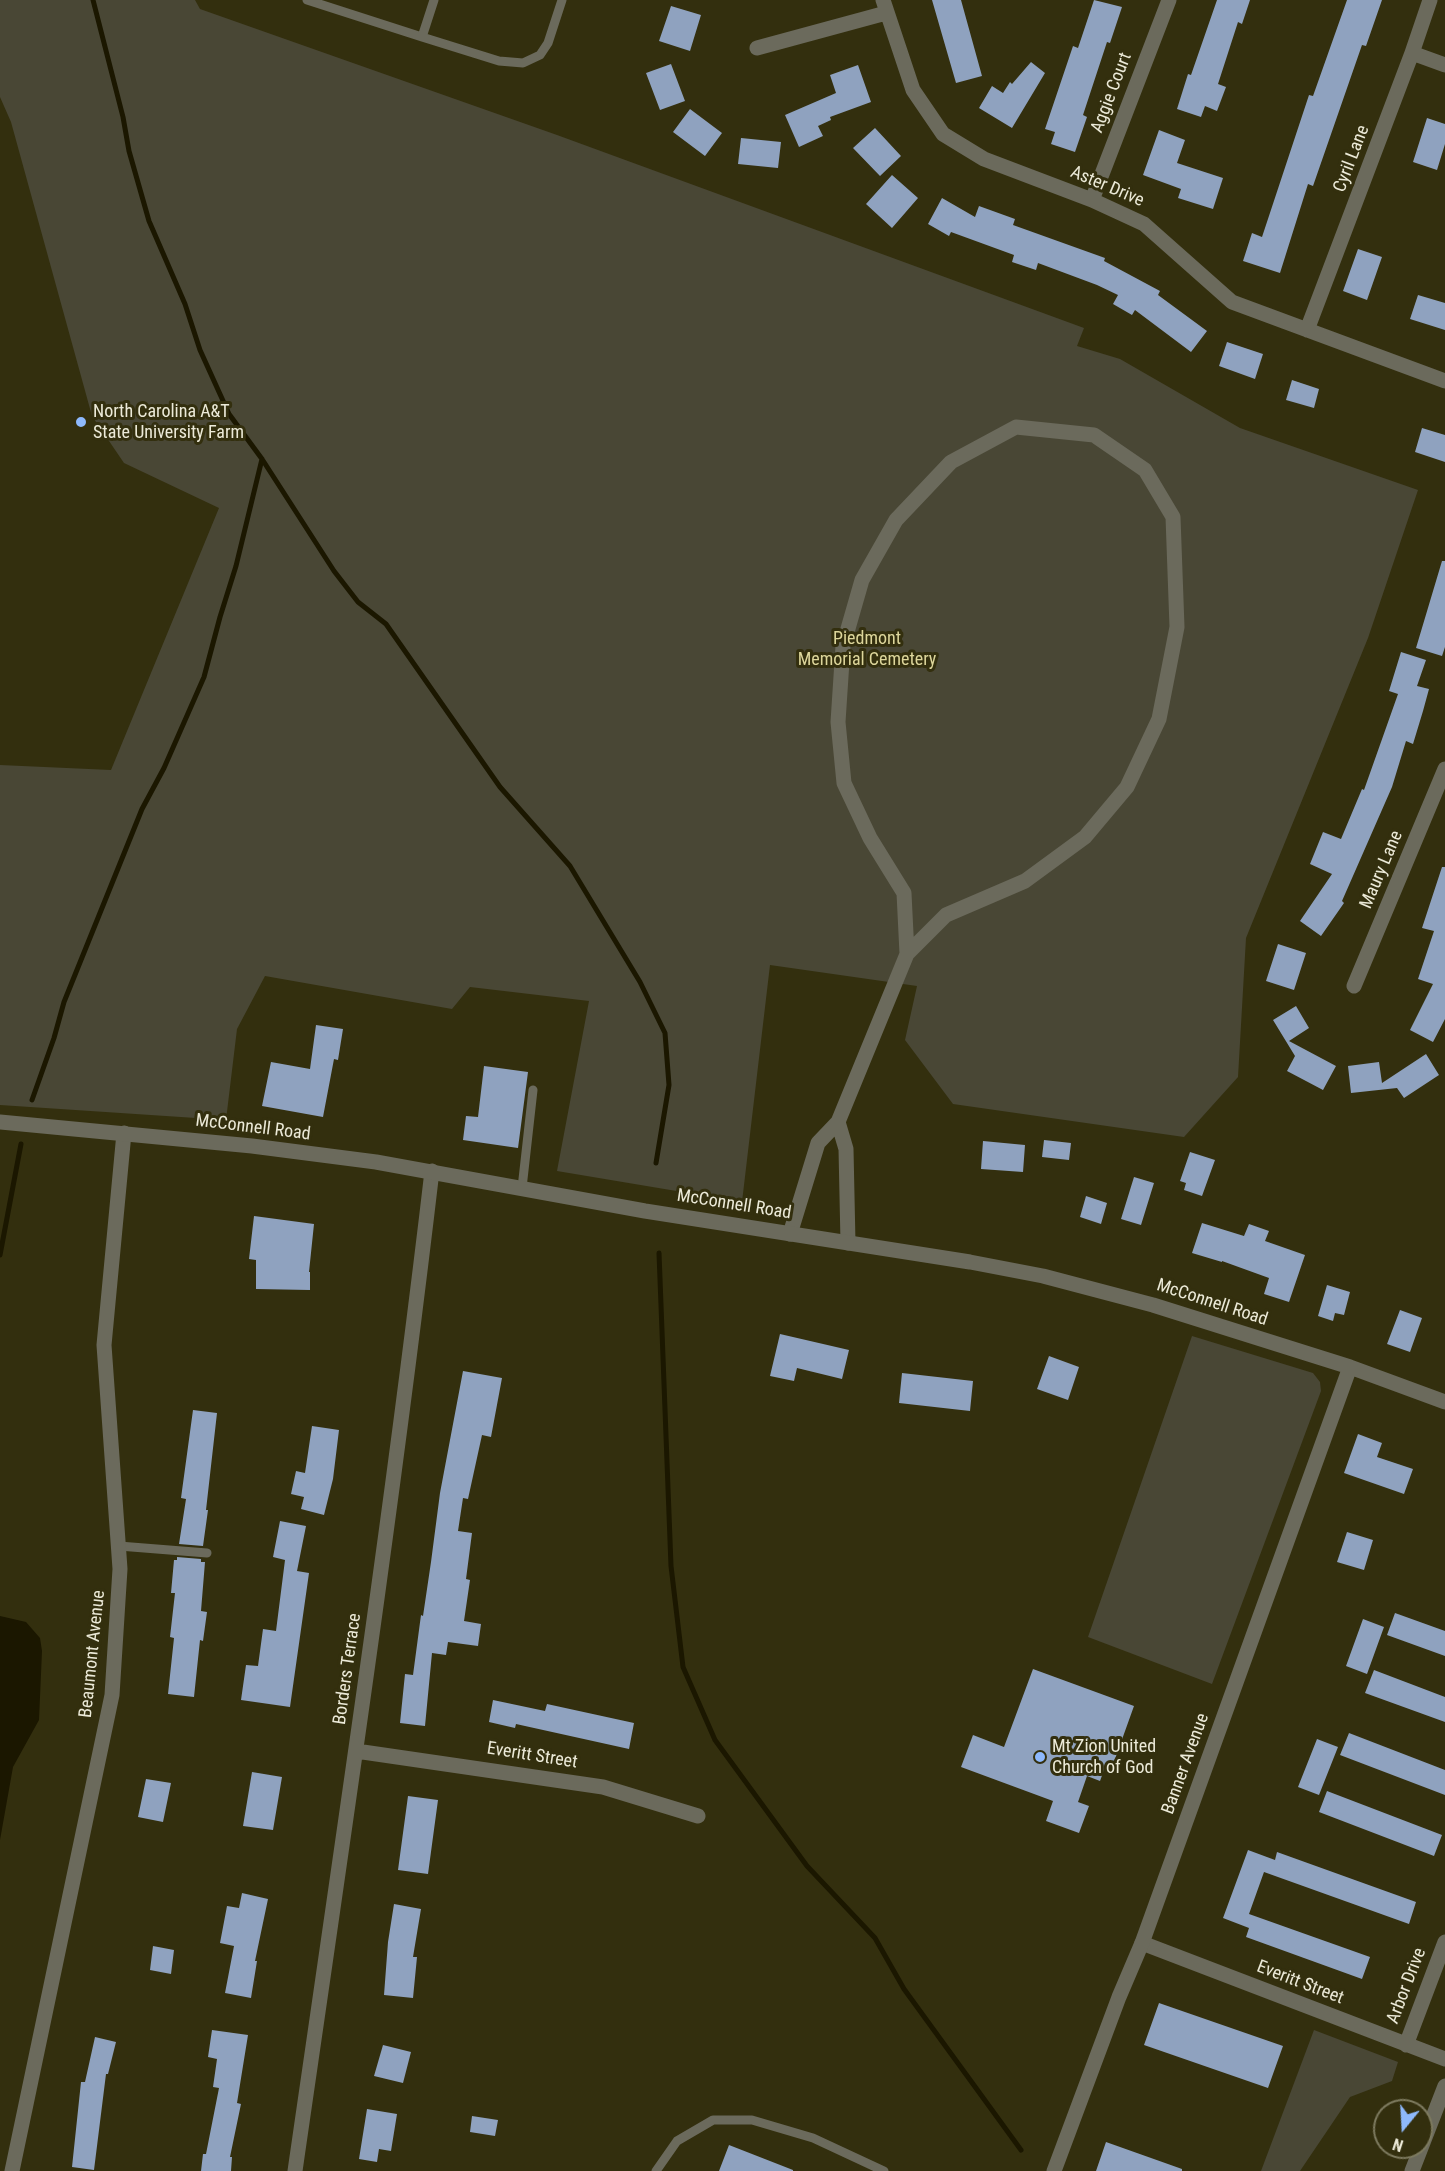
<!DOCTYPE html>
<html>
<head>
<meta charset="utf-8">
<style>
	body { margin:0 }
	#map { position:relative; width:1445px; height:2171px; overflow:hidden; background:#332f0e; font-family:"Roboto Condensed",sans-serif }
	canvas { display:block }
	.north { position:absolute; left:1373px; top:2099px; width:60px; height:60px; box-sizing:border-box; background:#332f0e; border:2px solid #7d7a5f; border-radius:50%; rotate:198deg; font-size:16px; font-weight:700; line-height:24px; text-align:center; color:#ecead8 }
	.north::after { content:''; display:block; margin:auto; width:21px; height:27px; background:#8eb9fc; clip-path:polygon(50% 0,100% 100%,50% 72%,0 100%) }
</style>
</head>
<body>
<div id="map">
<canvas width="1445" height="2171"></canvas>
<div class="north">N</div>
</div>
<script>
const g = document.querySelector('canvas').getContext('2d');
g.lineJoin = 'round';
function fillPath(path, color) { g.fillStyle = color; g.fill(path, 'evenodd'); }
function strokePath(path, color, width, dash) { g.strokeStyle = color; g.lineWidth = width; g.lineCap = dash ? 'butt' : 'round'; g.setLineDash(dash || []); g.stroke(path); }
function label(font, color, halo, rows, align = 'center') {
  g.font = font + ' "Roboto Condensed",sans-serif'; g.lineWidth = 6; g.setLineDash([]); g.textBaseline = 'middle'; g.strokeStyle = halo; g.fillStyle = color; for (const [text, x, y, turn = 0] of rows) {
    g.save(); g.translate(x, y); g.rotate((+turn || 0) * Math.PI / 180); g.textAlign = isNaN(turn) ? turn : align; if (halo) g.strokeText(text, 0, 0); g.fillText(text, 0, 0); g.restore();
  }
}
fillPath(new Path2D(`
	M0,0H195L200,9L557,135L1084,328L1077,346L1120,359L1240,428L1418,490L1368,638L1246,938L1238,1077L1184,1137L953,1104L905,1040L917,986L770,965L742,1202L557,1171L589,1001L470,987L452,1009L265,976L237,1029L226,1120L0,1105V765L111,770L219,508L124,463L92,416L11,122L0,97Z
	M1192,1336L1313,1373L1320,1382L1321,1391L1212,1684L1088,1637Z
	M1314,2030L1398,2062L1392,2081L1350,2097L1300,2171H1261Z`), '#494735');
fillPath(new Path2D(`
	M0,1616L26,1622L40,1638L42,1651L39,1720L13,1767L0,1840Z`), '#1b1700');
strokePath(new Path2D(`
	M93,0L123,117L129,151L149,221L185,304L200,350L229,414L262,459L334,571L358,602L386,624L500,787L570,866L640,982L665,1033L669,1085L656,1163
	M32,1100L54,1038L64,1002L142,809L164,768L204,677L220,617L236,566L262,459
	M659,1253L671,1566L683,1667L715,1740L807,1866L875,1938L904,1989L1021,2150
	M0,1255L21,1144`), '#1b1700', 5);
fillPath(new Path2D(`
	M932,0H961L982,76L956,83Z
	M1094,0L1122,7L1110,43L1107,42L1083,115L1087,117L1075,152L1051,144L1055,132L1045,129L1073,46L1078,48Z
	M1217,0H1250L1242,24L1238,22L1218,84L1226,87L1217,111L1205,106L1201,117L1177,109L1188,74L1191,75Z
	M1347,0H1382L1366,46L1362,45L1313,186L1308,184L1280,273L1243,261L1252,233L1262,237L1309,95L1313,96Z
	M671,6L701,15L690,51L659,41Z
	M1031,62L1045,73L1012,128L979,108L992,86L1003,93L1010,82L1012,84Z
	M671,64L685,101L660,110L646,73Z
	M858,65L871,102L830,117L831,120L818,126L823,136L799,147L785,115L836,93L830,75Z
	M690,109L722,133L705,156L673,132Z
	M1427,118L1445,124V144L1437,170L1413,162Z
	M875,128L901,156L880,176L853,148Z
	M1159,130L1185,140L1177,163L1223,178L1213,209L1178,198L1181,189L1143,175Z
	M741,138L781,142L778,168L738,164Z
	M892,175L918,198L892,228L866,204Z
	M942,198L975,217L979,206L1015,219L1013,225L1105,258L1104,261L1160,291L1158,295L1207,331L1191,352L1135,310L1132,315L1113,304L1118,295L1097,285L1038,263L1036,270L1012,262L1014,255L951,232L949,236L928,224Z
	M1358,249L1382,257L1367,300L1343,291Z
	M1418,295L1445,303V330L1410,319Z
	M1227,342L1263,354L1255,379L1219,366Z
	M1292,380L1319,389L1314,408L1286,400Z
	M1422,428L1445,435V462L1415,452Z
	M1442,561H1445V647L1442,656L1416,648Z
	M1401,652L1426,660L1417,686L1429,689L1423,711L1413,744L1406,741L1392,787L1342,901L1344,903L1321,936L1300,921L1332,874L1310,864L1323,832L1341,839L1362,789L1364,790L1398,694L1389,691Z
	M1442,867H1445V1019L1433,1042L1410,1030L1433,984L1418,979L1434,931L1422,928Z
	M1278,944L1306,953L1294,990L1266,981Z
	M1296,1006L1309,1028L1289,1041L1336,1066L1323,1090L1287,1071L1295,1056L1273,1020Z
	M316,1025L343,1029L338,1060L334,1059L323,1117L262,1106L271,1062L310,1069Z
	M1426,1054L1439,1075L1404,1098L1397,1088L1351,1093L1348,1066L1379,1062L1382,1083Z
	M484,1066L528,1072L518,1148L463,1140L466,1116L478,1117Z
	M1044,1140L1071,1143L1069,1160L1042,1157Z
	M983,1141L1025,1145L1023,1172L981,1169Z
	M1190,1152L1215,1160L1202,1196L1184,1190L1186,1183L1180,1181Z
	M1134,1177L1154,1183L1141,1225L1121,1219Z
	M1086,1196L1107,1203L1101,1224L1080,1217Z
	M254,1216L314,1224L309,1272H310V1290L256,1289V1260L249,1259Z
	M1202,1223L1244,1236L1249,1224L1269,1231L1265,1241L1305,1255L1289,1302L1264,1294L1269,1278L1222,1261V1262L1192,1253Z
	M1327,1285L1350,1292L1344,1315L1335,1313L1333,1321L1318,1316Z
	M1400,1310L1422,1318L1410,1352L1387,1344Z
	M780,1334L849,1350L842,1379L797,1368L794,1381L770,1376Z
	M1049,1356L1079,1367L1068,1400L1037,1389Z
	M463,1371L502,1378L491,1437L482,1435L468,1499L463,1498L458,1531L472,1533L466,1579L470,1580L464,1621L481,1624L478,1646L448,1642L446,1655L432,1653L425,1726L400,1723L405,1674L413,1675L421,1615L423,1616L431,1562L440,1493Z
	M902,1373L973,1381L970,1411L899,1403Z
	M193,1410L217,1413L206,1510H208L203,1546L179,1544L186,1499L181,1498Z
	M312,1426L339,1430L333,1479L324,1515L301,1509L304,1497L291,1494L296,1471L305,1473Z
	M1358,1434L1382,1443L1377,1457L1413,1469L1404,1494L1344,1473Z
	M280,1521L306,1526L297,1571L309,1573L290,1707L241,1700L246,1665L258,1666L263,1629L276,1631L285,1560L273,1557Z
	M1347,1532L1373,1540L1364,1570L1337,1562Z
	M177,1557L201,1559V1562H205L201,1611L207,1612L203,1641L200,1640L194,1697L168,1694L174,1638L170,1637L175,1593H171L174,1560H177Z
	M1395,1613L1445,1631V1656L1387,1635Z
	M1363,1619L1384,1627L1367,1674L1346,1666Z
	M1033,1669L1134,1706L1110,1773L1104,1770L1100,1781L1087,1776L1078,1802L1089,1806L1079,1833L1046,1821L1053,1801L961,1767L973,1735L1004,1747Z
	M1374,1670L1445,1697V1722L1365,1693Z
	M493,1700L545,1711L547,1704L634,1723L629,1749L516,1724L515,1728L489,1722Z
	M1349,1733L1445,1770V1795L1340,1755Z
	M1317,1739L1338,1747L1319,1795L1298,1787Z
	M252,1772L282,1777L273,1830L243,1826Z
	M146,1779L171,1783L163,1822L138,1817Z
	M1327,1791L1442,1835L1434,1856L1319,1812Z
	M408,1796L438,1800L428,1874L398,1870Z
	M1248,1850L1275,1860L1277,1852L1416,1902L1409,1924L1264,1872L1249,1914L1370,1957L1362,1979L1246,1937L1249,1928L1223,1918Z
	M242,1893L268,1899L255,1961H257L251,1998L225,1993L234,1946L220,1943L227,1906L239,1908Z
	M394,1904L421,1909L413,1957H417L413,1998L384,1995L388,1942Z
	M153,1946L174,1950L171,1974L150,1970Z
	M1159,2003L1283,2046L1268,2088L1144,2045Z
	M212,2030L248,2035L237,2103L241,2104L230,2157H232L231,2171H201L203,2154H206L219,2088L213,2087L217,2059L208,2057Z
	M95,2037L116,2042L108,2074H106L94,2170L72,2167L81,2082H85Z
	M383,2045L411,2052L403,2083L374,2076Z
	M367,2109L397,2114L391,2151L379,2149L377,2162L359,2159Z
	M472,2116L498,2120L495,2136L470,2132Z
	M1106,2142L1182,2169V2171H1096Z
	M729,2145L793,2170V2171H719Z`), '#8fa2bf');
strokePath(new Path2D(`
	M307,0L422,37L434,0
	M422,37L499,61L523,63L540,55L548,43L562,0
	M522,1188L533,1090
	M119,1546L207,1553
	M656,2171L677,2141L713,2120H752L813,2138L884,2171`), '#6b6a5c', 9);
strokePath(new Path2D(`
	M883,0L913,90L943,134L984,159L1092,200L1144,224L1232,302L1445,381
	M757,48L886,13
	M1412,53L1445,65
	M1092,200L1169,0
	M1307,330L1412,53L1430,0
	M1354,986L1445,769
	M838,1122L846,1149L848,1243
	M790,1234L818,1143L838,1122L907,954L946,915L1025,881L1085,837L1127,787L1159,719L1177,627L1173,517L1145,470L1094,435L1016,427L951,462L896,520L862,580L843,646L838,722L844,783L870,838L904,893L907,954
	M356,1751L603,1787L698,1816
	M1142,1943L1445,2059
	M1406,2045L1445,1942
	M12,2171L112,1695L120,1569L104,1345L124,1133
	M295,2171C343,1838 393,1505 432,1171
	M1412,2171L1445,2086`), '#6b6a5c', 15);
strokePath(new Path2D(`
	M0,1122L252,1146L376,1162L645,1211L970,1262L1043,1276L1153,1305L1350,1367L1445,1402
	M1054,2171L1119,1997L1142,1943L1350,1367`), '#6b6a5c', 15);
for (const [x, y, r, color] of [
	[81,422,6,"#8eb9fc"],
	[1040,1757,6,"#8eb9fc"]
]) { const dot = new Path2D(); dot.arc(x, y, r, 0, 2 * Math.PI); g.fillStyle = color; g.fill(dot); strokePath(dot, '#332f0e', 2); }
label('18px', '#ecead8', '#332f0e', [
	["Aggie Court",1112,93,-69],
	["Cyril Lane",1352,159,-69],
	["Aster Drive",1107,187,23],
	["Maury Lane",1382,870,-67],
	["McConnell Road",253,1128,7],
	["McConnell Road",734,1205,9],
	["McConnell Road",1212,1303,18],
	["Beaumont Avenue",93,1654,-84],
	["Borders Terrace",348,1669,-82],
	["Everitt Street",532,1756,9],
	["Banner Avenue",1186,1764,-70],
	["Everitt Street",1300,1983,21],
	["Arbor Drive",1407,1986,-69]
]);
label('18px', '#ecead8', '#332f0e', [
	["North Carolina A&T",93,412],
	["State University Farm",93,433],
	["Mt Zion United",1052,1747],
	["Church of God",1052,1768]
], 'left');
label('18px', '#ddd69b', '#332f0e', [
	["Piedmont",867,639],
	["Memorial Cemetery",867,660]
]);
</script>
</body>
</html>
